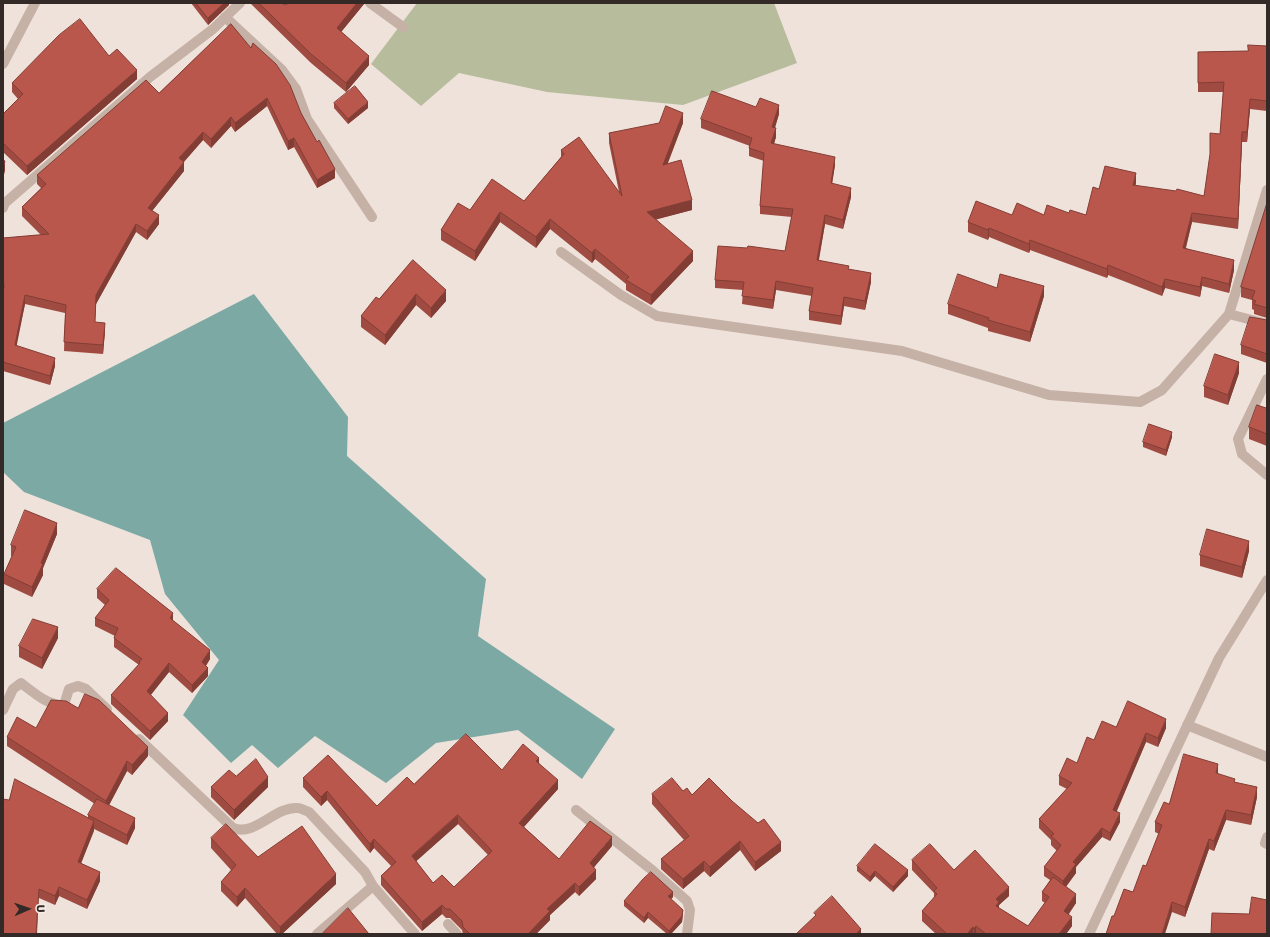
<!DOCTYPE html>
<html>
<head>
<meta charset="utf-8">
<style>
	body { margin:0 }
	#map { position:relative; width:1270px; height:937px; overflow:hidden; background:#efe2da; font-family:Rubik,sans-serif }
	canvas { display:block }
	.frame { position:absolute; inset:0; border:4px solid #332927; pointer-events:none }
	.north { position:absolute; left:8px; top:889px; width:40px; height:40px; -webkit-text-stroke:3px #f7ede6; paint-order:stroke; rotate:88deg; font-size:11px; font-weight:700; line-height:16px; text-align:center; color:#332927 }
	.north::after { content:''; display:block; margin:auto; width:14px; height:18px; background:#332927; clip-path:polygon(50% 0,100% 100%,50% 72%,0 100%) }
</style>
</head>
<body>
<div id="map">
<canvas width="1270" height="937"></canvas>
<div class="frame"></div>
<div class="north">U</div>
</div>
<script>
const g = document.querySelector('canvas').getContext('2d');
g.lineJoin = 'round';
function fillPath(path, color) { g.fillStyle = color; g.fill(path, 'evenodd'); }
function strokePath(path, color, width, dash) { g.strokeStyle = color; g.lineWidth = width; g.lineCap = dash ? 'butt' : 'round'; g.setLineDash(dash || []); g.stroke(path); }
fillPath(new Path2D(`
	M417,3H774L797,63L683,105L547,92L459,73L421,106L371,64Z`), '#b6bc9c');
fillPath(new Path2D(`
	M254,294L348,417L347,456L486,579L478,636L615,729L582,779L518,730L436,743L386,783L315,736L278,768L252,745L231,763L183,715L219,660L165,594L150,540L24,492L3,472V423Z`), '#7ca9a4');
strokePath(new Path2D(`
	M370,3L403,27
	M225,17L282,70L296,89L307,119L372,217
	M3,64L35,3
	M3,208L5,203L150,77L213,29L240,3
	M561,252L621,295L657,316L902,351L1049,395L1140,402L1162,390L1229,314L1267,324
	M1229,314L1267,190
	M1267,379L1238,439L1242,454L1267,475
	M3,710L13,689L21,683C33,692 48,706 64,705L69,689L78,686L86,689L107,709
	M1187,725L1267,757
	M139,739L233,828C255,837 275,806 298,808C301,808 306,811 309,812L365,872L373,886L415,934
	M576,810L652,870L687,901L690,910L687,934
	M1267,837L1265,843L1267,844
	M448,924L457,934
	M317,934L373,886
	M1089,934L1219,658L1267,580`), '#c6b1a7', 10);
fillPath(new Path2D(`
	M191,3H229V5L208,25Z
	M250,3H281L286,5L364,4L341,32L369,65L346,92L311,63Z
	M231,24L301,113L335,178L317,188L294,147L288,150L267,106L235,132L231,126L211,148L203,140L184,162V171L152,211L159,224L147,240L136,232L96,304L95,322L105,331L103,354L64,351L65,313L25,304L16,345L55,366L50,385L3,371V287H4L3,279V238L41,235L22,216V207L41,188L37,184V175L159,93Z
	M1267,46V111L1250,109L1247,142H1242L1238,229L1192,222L1186,248L1234,270L1229,293L1202,286L1200,297L1165,288L1162,296L1108,275L1107,278L1030,250L1029,253L989,237L988,240L968,232V222L1012,215H1044L1069,213L1086,215L1099,189L1136,183L1135,186L1204,196L1220,134L1223,92H1198V52L1248,51Z
	M109,56L137,79L27,175L3,152V114L18,99L12,92V83Z
	M334,103L368,108L348,124L334,108Z
	M756,107L779,114L775,128L776,137L774,144L835,165L832,183L851,197L843,229L825,224L819,260L849,269L871,282L865,310L844,306L841,325L809,320V311L812,296L776,290L773,309L742,304L743,290L715,288V280L785,251L792,217L760,214V206L764,161L749,156V148L750,146L701,128V119Z
	M683,123L668,163L692,210L656,219L693,261L651,305L626,290V284L595,259L592,263L550,229L536,248L500,222L475,261L441,240V230L470,210L524,201L561,157V150L619,192L609,143V133Z
	M1267,203V318L1254,314V310L1252,309V300L1241,297V287Z
	M413,260L446,301L431,318L416,305L385,345L361,327V316L379,299Z
	M1044,296L1030,342L988,331V328L948,314V304Z
	M1267,320V363L1241,354V345Z
	M1239,373L1228,405L1204,397V386Z
	M1267,406V446L1249,439V427L1266,408Z
	M1172,437L1166,456L1143,447V442Z
	M57,534L43,568V575L32,597L4,584V574L12,556H11V545Z
	M1249,551L1242,578L1200,566V555Z
	M97,589L173,621L210,659L206,666L208,676L192,693L169,672L150,695L168,721L150,740L111,704V695L139,665L114,647V638L115,636L95,626V618L105,605L97,598Z
	M58,638L42,669L19,657V646Z
	M1116,727L1166,728L1158,747L1146,742L1117,811L1120,822L1110,841L1102,837L1076,867V873L1066,887L1076,903L1069,914L1072,926L1066,934H936L922,921V911L934,898V893L912,870V860L954,870L1009,896L999,905V908L1028,926L1045,903L1042,901V892L1050,880L1044,876V867L1057,851L1051,845V840L1039,828V819L1067,789L1059,785V776L1077,763L1094,740Z
	M36,728L148,756L132,775L127,771L109,805L135,828L127,845L94,829L81,863L100,881L87,909L59,896L55,905L39,898L3,934L88,818V815L95,804L7,746V737Z
	M539,763L558,789L524,827L559,859L612,846L594,867L596,879L579,896L575,892L550,915V920L536,934H463L462,930L450,918H446L442,914L422,931L381,885V876L391,866L374,848L370,853L327,800L321,806L303,787V778L377,806L414,784L502,770ZM458,824L488,855L454,887L433,883L416,861Z
	M1218,774L1235,782L1257,797L1251,825L1226,820L1214,851L1209,849L1185,917L1172,912L1114,916L1133,892L1146,866L1159,834L1155,832V822L1169,804Z
	M236,776L268,787L234,820L211,797V787Z
	M683,791L692,795L781,851L755,871L740,850L710,877L704,871L683,889L661,869V859L684,840L652,804V794Z
	M211,838L258,857L336,884L282,934H277L245,898L237,907L221,891V882L231,870L211,848Z
	M857,866L908,876L893,892L875,876L870,882L857,871Z
	M673,897L671,899L683,915L682,922L671,934H667L648,918L644,923L624,906V901Z`), '#a04b41');
fillPath(new Path2D(`
	M224,3H229V5L208,25V18Z
	M357,3H364V4L337,37V28Z
	M369,56V65L346,92V83Z
	M137,70V79L27,175V166Z
	M267,98V106L235,132V123Z
	M1250,99V109L1247,142V132Z
	M368,102V108L348,124V119Z
	M779,105V114L772,136V127Z
	M683,113V123L663,175V165Z
	M231,117V126L211,148V139Z
	M776,128V137L771,152V143Z
	M203,132V140L179,167V158Z
	M1242,132V142L1238,229V219Z
	M294,138V147L288,150V141Z
	M835,157V165L831,191V183Z
	M5,161V171L3,178V168Z
	M184,162V171L148,216V208Z
	M335,169V178L317,188V180Z
	M1136,173V183L1133,195V185Z
	M851,188V197L843,229V220Z
	M692,200V210L647,222V212Z
	M500,212V222L475,261V251Z
	M1192,213V222L1183,257V248Z
	M159,215V224L147,240V231Z
	M825,215V224L817,268V260Z
	M550,219V229L536,248V237Z
	M136,224V232L96,304V295Z
	M989,228V237L988,240V230Z
	M1030,240V250L1029,253V244Z
	M595,249V259L592,263V253Z
	M693,251V261L651,305V295Z
	M1234,260V270L1229,293V284Z
	M1108,265V275L1107,278V269Z
	M871,273V282L865,310V301Z
	M1202,277V286L1200,297V287Z
	M1165,279V288L1162,296V287Z
	M776,281V290L773,309V300Z
	M1044,286V296L1030,342V332Z
	M446,290V301L431,318V308Z
	M416,294V305L385,345V335Z
	M25,295V304L15,354V345Z
	M844,297V306L841,325V316Z
	M105,323V331L103,354V345Z
	M55,358V366L50,385V376Z
	M1239,362V373L1228,405V395Z
	M1172,432V437L1166,456V450Z
	M57,523V534L43,568V575L32,597V587L41,563Z
	M1249,541V551L1242,578V567Z
	M173,613V622L170,618Z
	M58,627V638L42,669V658Z
	M210,650V659L202,671V662Z
	M169,663V672L147,700V691Z
	M208,668V676L192,693V685Z
	M168,713V721L150,740V731Z
	M1166,719V728L1158,747V738Z
	M1146,733V742L1113,819V810Z
	M148,747V756L132,775V765Z
	M539,758V767L536,761Z
	M127,761V771L106,811V801Z
	M1218,764V774L1216,773Z
	M268,777V787L234,820V810Z
	M558,780V789L519,832V823Z
	M1257,787V797L1251,825V815Z
	M327,791V800L321,806V797Z
	M1226,810V820L1214,851V841Z
	M1120,813V822L1110,841V833Z
	M458,815V824L412,865V856Z
	M135,818V828L127,845V835Z
	M94,821V831L78,871V862Z
	M1102,828V837L1076,867V873L1063,890V881L1073,862Z
	M612,837V846L590,872V863Z
	M374,839V848L370,853V844Z
	M1209,839V849L1185,917V907Z
	M740,841V850L710,877V867Z
	M781,842V851L755,871V862Z
	M704,861V871L683,889V879Z
	M596,870V879L579,896V887Z
	M908,870V876L893,892V887Z
	M875,871V876L870,882V877Z
	M100,872V881L87,909V900Z
	M336,874V884L282,934H280V927Z
	M575,883V892L550,915V920L536,934H528L547,909Z
	M59,887V896L55,905V896Z
	M1009,887V896L999,905V911L996,915V899Z
	M245,888V898L237,907V897Z
	M39,889L37,934H36Z
	M673,892V897L668,902V896Z
	M1076,894V903L1064,920V911Z
	M1172,902V912L1165,934H1162Z
	M442,905V914L422,931V922Z
	M683,910L682,922L671,934H669V931Z
	M648,912V918L644,923V918Z
	M1072,917V926L1066,934H1059Z
	M976,926V934H974V929Z
	M973,927V934H967Z
	M861,929V934H856Z`), '#823d35');
const building = new Path2D(`
	M196,3H224L208,18Z
	M259,3H281L286,5L288,3H357L337,28L369,56L346,83L311,54Z
	M80,19L109,56L117,49L137,70L27,166L3,143V114L23,94L12,83L59,35Z
	M231,24L251,48L253,43L276,64L290,85L301,113L317,142L319,140L335,169L317,180L294,138L288,141L267,98L235,123L231,117L211,139L203,132L179,158L184,162L148,208L159,215L147,231L136,224L96,295L95,322L105,323L103,345L64,342L66,305L25,295L15,345L55,358L50,376L3,362V287L4,288L3,270V238L49,234L22,207L46,184L37,175L146,80L159,93Z
	M1248,45L1267,46V101L1250,99L1247,132H1242L1238,219L1192,213L1183,248L1234,260L1229,284L1202,277L1200,287L1165,279L1162,287L1108,265L1107,269L1030,240L1029,244L989,228L988,230L968,222L976,201L1012,215L1017,203L1044,215L1047,205L1069,213L1070,210L1086,215L1093,187L1099,189L1105,166L1136,173L1133,185L1176,191L1177,189L1204,196L1210,154V133L1220,134L1224,82L1198,83V52L1248,51Z
	M355,86L368,102L348,119L334,103Z
	M712,91L756,107L760,98L779,105L772,127L776,128L771,143L835,157L831,183L851,188L843,220L825,215L817,260L849,266L848,269L871,273L865,301L844,297L841,316L809,311L813,288L776,281L773,300L742,296L744,282L715,280L718,246L747,248L748,246L785,251L793,209L760,206L764,153L749,148L752,138L701,119Z
	M666,106L683,113L663,165L681,160L692,200L647,212L693,251L651,295L626,280L629,277L595,249L592,253L550,219L536,237L500,212L475,251L441,230L458,203L470,210L492,179L524,201L564,154L561,150L579,137L622,196L609,133L659,123Z
	M3,160L5,161L3,168Z
	M1267,203V308L1254,304L1256,301L1252,299L1255,291L1241,287Z
	M413,260L446,290L431,308L416,294L385,335L361,316L376,297L379,299Z
	M958,274L997,288L1000,274L1044,286L1030,332L988,320L989,318L948,304Z
	M1250,317L1267,320V354L1241,345Z
	M1215,354L1239,362L1228,395L1204,386Z
	M1257,405L1266,408L1267,406V434L1249,427Z
	M1149,424L1172,432L1166,450L1143,442Z
	M25,510L57,523L41,563L43,564L32,587L4,574L16,547L11,545Z
	M1207,529L1249,541L1242,567L1200,555Z
	M116,568L173,613L170,618L210,650L202,662L208,668L192,685L169,663L147,691L168,713L150,731L111,695L140,663L139,662L142,659L114,638L118,628L95,618L109,600L97,589Z
	M33,619L58,627L42,658L19,646Z
	M85,694L99,700L148,747L132,765L127,761L106,801L7,737L17,717L36,728L51,700L66,701L78,708Z
	M1128,701L1166,719L1158,738L1146,733L1113,810L1120,813L1110,833L1102,828L1073,862L1076,864L1063,881L1044,867L1061,845L1051,836L1054,834L1039,819L1072,783L1059,776L1067,758L1077,763L1087,737L1094,740L1102,721L1116,727Z
	M466,734L502,770L523,744L539,758L536,761L558,780L519,823L559,859L590,821L612,837L590,863L596,870L579,887L575,883L547,909L550,911L528,934H470L463,927L462,921L450,909H446L442,905L422,922L381,876L396,862L374,839L370,844L327,791L321,797L303,778L328,755L377,806L407,777L414,784ZM458,815L492,851L454,887L442,875L433,883L412,856Z
	M1184,754L1218,764L1216,773L1235,779L1234,782L1257,787L1251,815L1226,810L1214,841L1209,839L1185,907L1172,902L1162,934H1106L1112,916H1114L1124,889L1133,892L1143,865L1146,866L1162,825L1155,822L1164,802L1169,804Z
	M256,759L268,777L234,810L211,787L229,770L236,776Z
	M672,778L683,791L687,788L692,795L709,778L732,801L758,823L764,819L781,842L755,862L740,841L710,867L704,861L683,879L661,859L689,836L652,794Z
	M15,779L94,821L78,862L100,872L87,900L59,887L55,896L39,889L36,934H3V799L9,800Z
	M97,799L135,818L127,835L88,815Z
	M226,824L258,857L302,826L336,874L280,927L245,888L237,897L221,882L236,865L211,838Z
	M875,844L908,870L893,887L875,871L870,877L857,866Z
	M930,844L954,870L975,850L1009,887L996,899L999,902L996,906L1028,926L1049,897L1042,892L1053,877L1076,894L1064,911L1072,917L1059,934H986L976,926L974,929L973,927L967,934H947L922,911L937,894L934,891L937,888L912,860Z
	M651,872L673,892L668,896L683,910L682,916L669,931L648,912L644,918L624,901L643,879Z
	M832,896L861,929L856,934H796L816,915L814,913Z
	M1252,897L1267,900V934H1211L1212,913L1249,914Z
	M348,908L369,934H322Z`);
fillPath(building, '#ba574c');
strokePath(building, '#823d35', 1);
</script>
</body>
</html>
